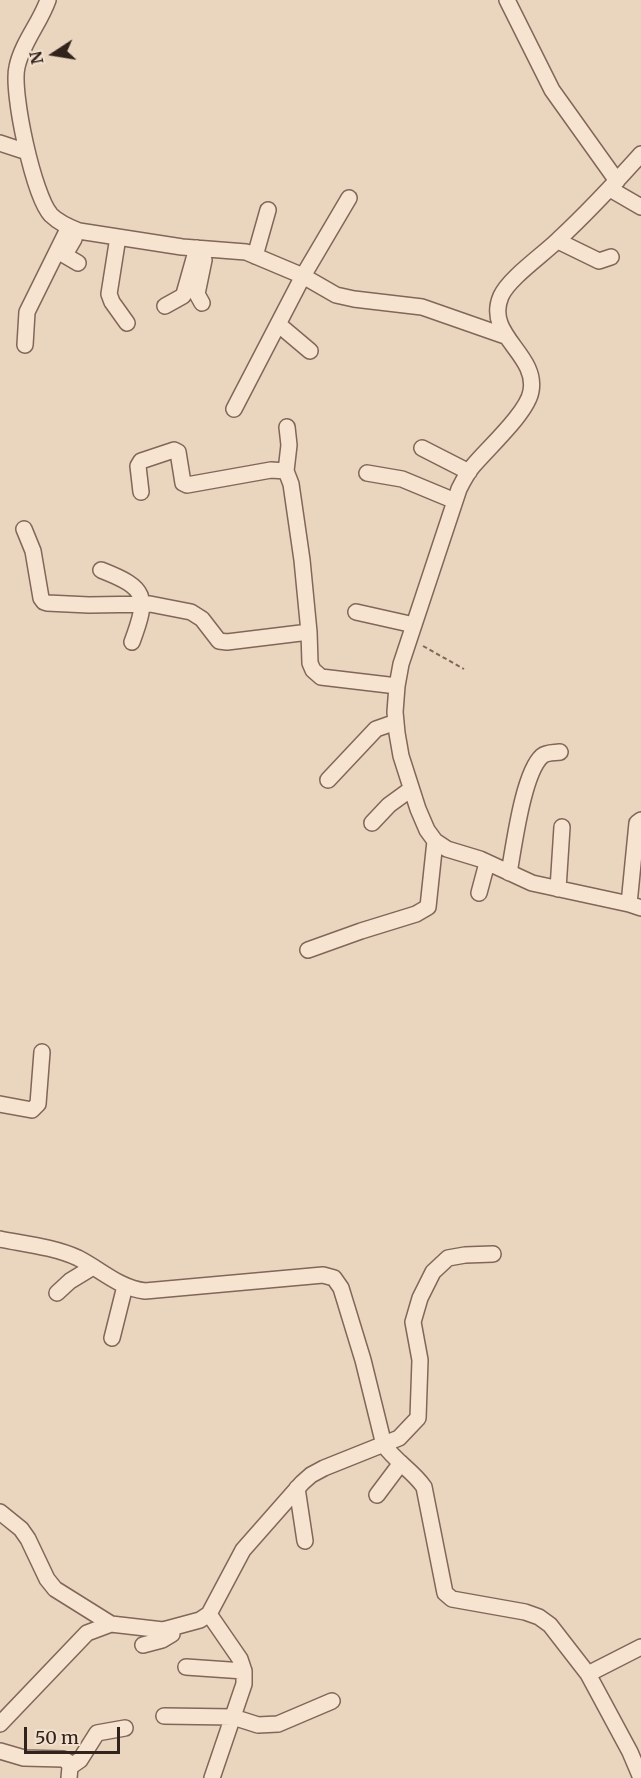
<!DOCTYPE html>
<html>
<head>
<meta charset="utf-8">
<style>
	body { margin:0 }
	#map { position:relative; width:641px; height:1778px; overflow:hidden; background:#ead5bf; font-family:Merriweather,serif }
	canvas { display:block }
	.north { position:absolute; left:24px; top:24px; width:60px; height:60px; -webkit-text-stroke:4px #f2e0ce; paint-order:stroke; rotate:258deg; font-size:16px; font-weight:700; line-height:24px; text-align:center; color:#32221c }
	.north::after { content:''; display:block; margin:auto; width:21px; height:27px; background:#32221c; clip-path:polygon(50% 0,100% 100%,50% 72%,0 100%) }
	.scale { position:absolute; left:24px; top:1727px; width:96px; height:27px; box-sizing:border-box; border:3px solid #32221c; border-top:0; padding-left:8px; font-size:18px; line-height:21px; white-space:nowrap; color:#32221c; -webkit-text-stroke:4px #f2e0ce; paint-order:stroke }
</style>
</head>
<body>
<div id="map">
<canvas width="641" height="1778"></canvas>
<div class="north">N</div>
<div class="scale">50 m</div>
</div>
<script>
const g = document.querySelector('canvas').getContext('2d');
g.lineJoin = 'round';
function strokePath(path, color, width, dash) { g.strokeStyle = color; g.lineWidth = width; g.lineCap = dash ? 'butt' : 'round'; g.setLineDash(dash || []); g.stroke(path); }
const minor = new Path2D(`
	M48,0C40,23 22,43 17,67C11,92 34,197 51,215C59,223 69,227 79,231L182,247L246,252L303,276L336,295L354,299L422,307L505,336
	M507,0L552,90L617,181
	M0,143L27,152
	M641,154C615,183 588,212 559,239C544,254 509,278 501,296C484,335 538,354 531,391C528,412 488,448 473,466C467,473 463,481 459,489L401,664L397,686L395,712L397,733L401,756L418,809L427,830L435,841L447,849L480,859L532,883L629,904L641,908
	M610,189L641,207
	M118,237L109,294L112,302L127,323
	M74,239L67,251L66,256L78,263
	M558,241L599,261L611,257
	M255,256L268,210
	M202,303L197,294L204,260
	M165,306L183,296L184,294L197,248
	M278,324L310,351
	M25,345L27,312L69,227
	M234,409L303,276L349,198
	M287,427L289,445L286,471L291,484L302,560L309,632L310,663L313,670L321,677L397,686
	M422,448L469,472
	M367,473L402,479L455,501
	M141,492L138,466L141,461L174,450L178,452L183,483L187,485L271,470L286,471
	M24,529L33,551L41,598L44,602L47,603L89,605L150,604L191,612L202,619L219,641L227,642L309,632
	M101,570C147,588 149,596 132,642
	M356,612L414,625
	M328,780L376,729L396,722
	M372,823L389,805L411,789
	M509,873C514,846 523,773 542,756C547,752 554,753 560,752
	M558,889L562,827
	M479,893L487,863
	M629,904L637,823L641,820
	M308,950L361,931L416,914L428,907L435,841
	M0,1104L32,1110L38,1104L42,1052
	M0,1239C25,1244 54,1247 78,1258C100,1269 119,1288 145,1291L323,1275L334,1278L341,1288L363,1360L384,1445C395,1461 413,1471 424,1487L445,1593L452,1599L525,1612L539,1617L550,1625L588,1674L630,1752L641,1778
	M57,1293L70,1281L93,1267
	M112,1338L125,1286
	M297,1488L305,1541
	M377,1495L401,1463
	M0,1512L21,1529L28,1539L47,1579L55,1589L111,1624
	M209,1614L240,1659L244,1671V1684L212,1778
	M143,1645L162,1640L172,1634V1631
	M186,1667L244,1671
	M588,1674L641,1647
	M164,1716L233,1717L258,1725L278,1724L332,1701
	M0,1724L87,1633L111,1624L163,1630L200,1620L209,1614L243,1550L302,1483L311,1475L324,1468L399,1438L418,1418L420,1360L413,1322L420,1298L433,1272L448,1258L465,1255L493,1254
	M0,1751L24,1758L63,1759L68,1762L70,1767L69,1778
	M70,1767L80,1760L97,1733L125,1728`);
strokePath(minor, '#816659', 18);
strokePath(new Path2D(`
	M423,646L464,669`), '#816659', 2, [4.5, 3]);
strokePath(minor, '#f6e4d1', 15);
</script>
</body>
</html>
